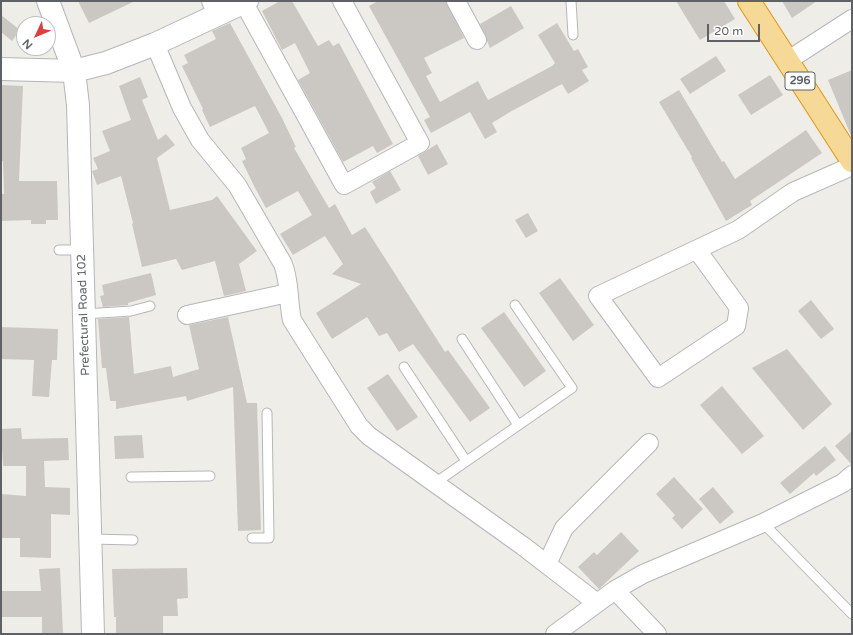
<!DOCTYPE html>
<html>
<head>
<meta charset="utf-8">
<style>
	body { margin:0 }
	#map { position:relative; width:853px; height:635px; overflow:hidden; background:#efede7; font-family:"Varela Round",sans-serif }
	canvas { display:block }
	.frame { position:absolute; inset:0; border:2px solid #5e6266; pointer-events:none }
	.north { position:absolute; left:16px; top:16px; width:40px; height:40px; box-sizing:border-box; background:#fff; border:1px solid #bfc0c2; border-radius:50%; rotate:226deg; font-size:11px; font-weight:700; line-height:16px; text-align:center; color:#5e6266 }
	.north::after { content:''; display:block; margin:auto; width:14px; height:18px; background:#de3f3e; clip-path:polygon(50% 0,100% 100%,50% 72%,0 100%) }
	.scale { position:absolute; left:707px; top:24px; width:53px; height:18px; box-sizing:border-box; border:2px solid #5e6266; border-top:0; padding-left:5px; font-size:12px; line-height:14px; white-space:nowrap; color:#5e6266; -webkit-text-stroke:3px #fff; paint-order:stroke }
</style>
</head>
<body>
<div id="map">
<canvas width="853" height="635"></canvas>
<div class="frame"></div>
<div class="north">N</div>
<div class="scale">20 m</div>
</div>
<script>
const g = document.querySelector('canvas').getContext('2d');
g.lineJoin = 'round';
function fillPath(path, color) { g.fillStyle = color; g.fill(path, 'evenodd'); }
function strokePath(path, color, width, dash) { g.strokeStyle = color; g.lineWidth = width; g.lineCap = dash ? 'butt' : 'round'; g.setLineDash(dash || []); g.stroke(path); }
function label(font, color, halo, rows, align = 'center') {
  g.font = font + ' "Varela Round",sans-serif'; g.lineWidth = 3; g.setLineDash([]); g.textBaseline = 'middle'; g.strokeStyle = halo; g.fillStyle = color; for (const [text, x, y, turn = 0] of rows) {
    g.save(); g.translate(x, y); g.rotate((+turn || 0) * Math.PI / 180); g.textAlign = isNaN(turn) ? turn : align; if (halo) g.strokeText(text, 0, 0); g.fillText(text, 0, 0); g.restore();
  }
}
fillPath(new Path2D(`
	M78,1H135L89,23Z
	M280,1H292L318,46L329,40L333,46L339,43L393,144L377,153L373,146L343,162L298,80L310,73L295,43L282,50L262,11Z
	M378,1H446L464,38L424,58L432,73L426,76L440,102L478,81L488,100L552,66L555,63L538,35L557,23L574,51L578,49L588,67L582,70L589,81L568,94L562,84L510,112L492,123L497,132L485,139L470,112L431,133L424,120L430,117L369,6Z
	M676,1H724L735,19L700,40Z
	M782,1H817L792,18Z
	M511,6L524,28L490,48L480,24Z
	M1,15L20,30L12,41L1,32Z
	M230,23L282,118L296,147L294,148L329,208L335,204L352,235L365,227L445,352L448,350L490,408L470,422L413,344L399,352L387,333L379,336L367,317L332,339L316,313L361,284L332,274L343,264L325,236L293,255L280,234L312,215L298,191L266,208L254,186L242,161L246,159L241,148L269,133L255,106L210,127L202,110L203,109L182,66L188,63L184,55L216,39L212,31Z
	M716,56L726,71L690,94L680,79Z
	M852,70V138L828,80Z
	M770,75L783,95L751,115L738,95Z
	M140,77L148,97L142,100L158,140L166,134L175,145L157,158L170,210L212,200L217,196L257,251L239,264L246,291L224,296L215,261L182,270L176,259L142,267L132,224L133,223L121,176L97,185L92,171L98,169L93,158L110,151L102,131L131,120L119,86Z
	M1,85L23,86L19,181H57L58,220H46V224H31V220L1,221V194H4L3,161H1Z
	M679,90L722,162L724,161L735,179L806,130L822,153L750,201L752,205L726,221L691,158L692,157L659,102Z
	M437,144L448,164L428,175L418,156Z
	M390,171L401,190L376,204L370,192L376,188L372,182Z
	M528,213L538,231L526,238L515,220Z
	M151,273L156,295L128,303V305L103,307L100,296L104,295L102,285Z
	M560,278L594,325L573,341L539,293Z
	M811,300L834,329L821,339L798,311Z
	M504,312L546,371L524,387L481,328Z
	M129,317L134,374L171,366L173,377L199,369L189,325L228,317L247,403H257L261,530L238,531L233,387L187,401L186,396L116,409V401H110L106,368H102L98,319Z
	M1,327L58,329L57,360H52L49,397L32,396L34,360L1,359Z
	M787,349L832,404L803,430L752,368Z
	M388,374L418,417L397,431L367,388Z
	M722,386L764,436L742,454L700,405Z
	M21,428L22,439L68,438L69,460L44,461L45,487L70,488V515L51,514V558L20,557V538H1V494L26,496V466H3L1,429Z
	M852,431V465L835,446Z
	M142,435L144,458L115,459L114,436Z
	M825,446L836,460L816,476L814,473L790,494L780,483Z
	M674,477L703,509L682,529L672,518L675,515L656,494Z
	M713,487L734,512L720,524L699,499Z
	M621,532L639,551L599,589L578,567L594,552L597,555Z
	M60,568L63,634H42V617H1V591H41L39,569Z
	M187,568L188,598L177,599L178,616H163V634H116V617H114L112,569Z`), '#cbc8c4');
const lane = new Path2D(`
	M571,1L573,35
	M59,250H81
	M84,314L131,311L150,306
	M462,339L518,425
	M404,367L466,461
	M131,477L210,476
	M435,483L572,388L515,305
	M763,523L852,614
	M252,538H269L267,413
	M91,539L133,540`);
const street = new Path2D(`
	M211,1L217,15
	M456,1L477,40
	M244,3L344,185L420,143L342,1
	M155,44L182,108L200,140L237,185L283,264C290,282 288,301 292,320L359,426L369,436L523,546L597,603
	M787,61L852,19
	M697,250L739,308L736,326L658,378L598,296L738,230L793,192L852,166
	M187,315L288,293
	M547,564L564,528L649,443
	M615,590L657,634
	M555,634L615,590L643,574L763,523L843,483L852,475`);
const secondary = new Path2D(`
	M48,1L74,71L78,105L93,634
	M1,69L74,71L106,63L155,44L247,1`);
const highway = new Path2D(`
	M749,1L852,161`);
strokePath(lane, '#b4b7ba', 11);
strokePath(street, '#b4b7ba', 20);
strokePath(secondary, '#b3b6ba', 24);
strokePath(highway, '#e6950f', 24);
strokePath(lane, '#fff', 9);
strokePath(street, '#fff', 18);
strokePath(secondary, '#fff', 22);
strokePath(highway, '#f6d897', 22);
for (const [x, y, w] of [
	[800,81,30]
]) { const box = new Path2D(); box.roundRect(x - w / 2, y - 9, w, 18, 3); g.fillStyle = '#fff'; g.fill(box); strokePath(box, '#5e6266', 1); }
label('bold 11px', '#5e6266', null, [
	["296",800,81]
]);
label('12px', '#5e6266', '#fff', [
	["Prefectural Road 102",84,315,-92]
]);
</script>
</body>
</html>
